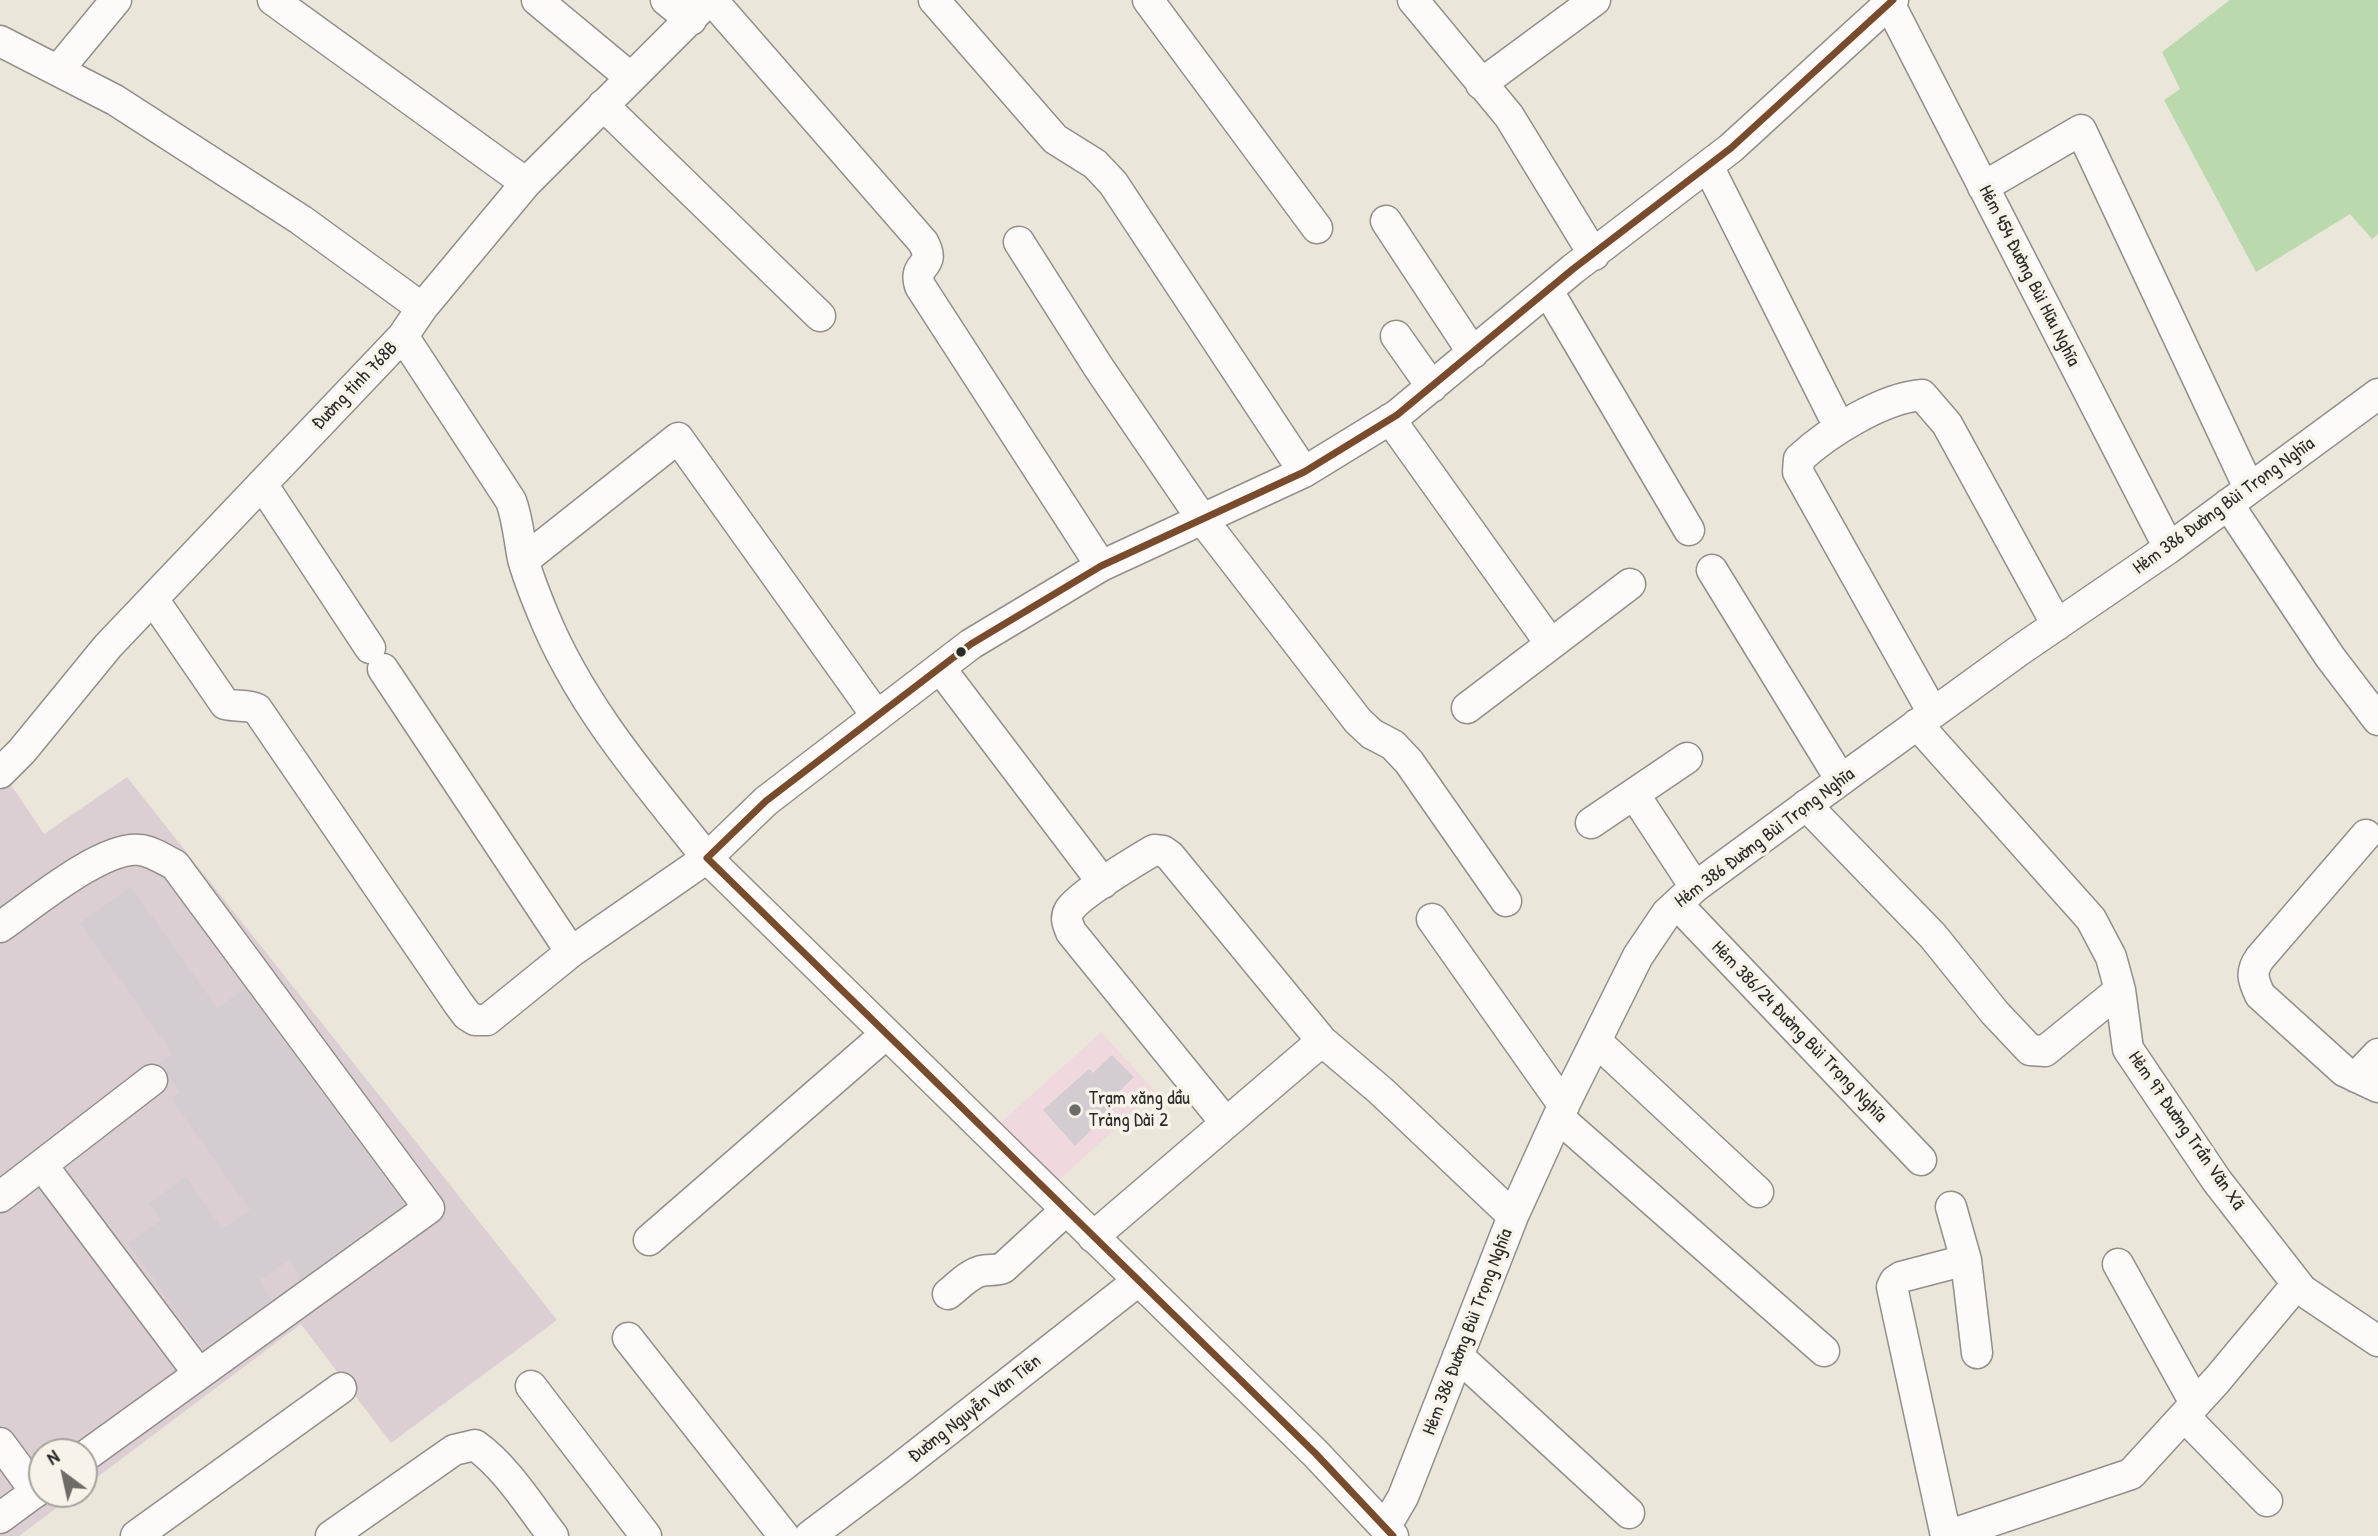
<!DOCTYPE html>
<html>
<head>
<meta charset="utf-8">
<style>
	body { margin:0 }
	#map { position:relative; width:2378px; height:1536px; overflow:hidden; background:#ebe6da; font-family:"Patrick Hand",sans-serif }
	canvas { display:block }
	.north { position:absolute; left:28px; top:1438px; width:70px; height:70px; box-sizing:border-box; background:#f7f3e8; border:2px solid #a5a39c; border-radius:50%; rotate:327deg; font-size:19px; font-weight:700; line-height:28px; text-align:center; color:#2b2b2b }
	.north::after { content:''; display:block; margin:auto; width:24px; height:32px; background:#6e6c68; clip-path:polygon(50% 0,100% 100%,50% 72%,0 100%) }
</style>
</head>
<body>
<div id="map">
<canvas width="2378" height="1536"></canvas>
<div class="north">N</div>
</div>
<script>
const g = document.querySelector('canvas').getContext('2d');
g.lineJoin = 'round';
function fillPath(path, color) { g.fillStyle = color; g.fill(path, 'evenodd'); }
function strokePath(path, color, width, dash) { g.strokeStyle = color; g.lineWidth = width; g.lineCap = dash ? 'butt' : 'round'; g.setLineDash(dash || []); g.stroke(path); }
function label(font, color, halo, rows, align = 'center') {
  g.font = font + ' "Patrick Hand",sans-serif'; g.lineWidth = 7; g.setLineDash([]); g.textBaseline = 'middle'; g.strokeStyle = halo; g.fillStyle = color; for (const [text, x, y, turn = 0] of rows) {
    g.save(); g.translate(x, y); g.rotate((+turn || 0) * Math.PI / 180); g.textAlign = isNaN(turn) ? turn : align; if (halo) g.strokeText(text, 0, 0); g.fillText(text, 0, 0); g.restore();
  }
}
fillPath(new Path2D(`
	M1101,1032L1156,1092L1050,1188L995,1128Z`), '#efd9de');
fillPath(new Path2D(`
	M127,777L557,1320L391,1443L301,1324L84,1487V1452H42V1494H75L19,1536H0V791L9,782L44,834Z`), '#dccfd4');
fillPath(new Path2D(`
	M2230,0H2378V234L2372,239L2350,214L2256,272L2164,100L2180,89L2162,52Z`), '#bad9ac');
fillPath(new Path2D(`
	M131,887L217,1008L245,989L404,1204L302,1278L289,1260L259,1281L272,1300L203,1349L129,1243L161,1220L149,1203L186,1177L222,1229L250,1210L171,1098L180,1092L159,1063L173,1054L80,923Z
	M1112,1055L1134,1077L1115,1095L1120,1101L1075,1146L1043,1110L1089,1069L1093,1073Z`), '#d3ccd1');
const minor = new Path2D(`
	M273,0L526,183
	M537,0L631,78
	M666,0L691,20
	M712,0L923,242C938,269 912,261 920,286L1101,566
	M934,0L1055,139L1095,164L1113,183L1304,472
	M1148,0L1317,228
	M1413,0L1509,116L1594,255
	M1889,3L2169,548
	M0,41L115,100L301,220L422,308
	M59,69L116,0
	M1481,84L1595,0
	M603,105L820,316
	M1708,166L1832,413
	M1983,187L2081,130L2249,488
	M1386,221L1473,353
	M1019,242L1099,368L1202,519L1358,721L1372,734L1393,745L1409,762L1506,901
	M1548,291L1689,530
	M1396,336L1432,387
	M1390,419L1550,643
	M262,484L370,648
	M2228,504L2330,657L2378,720
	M524,560L678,438L876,715
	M1712,570L1841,780
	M153,599L225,704C237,707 247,704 257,709L458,1003L467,1015L475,1020H487L571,952L707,858C646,781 581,707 543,614C536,597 528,577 523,559C519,539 518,520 511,501L403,336
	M940,668L1103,883
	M383,669L571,952
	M1467,708L1630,584
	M1933,713L1798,472L1799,459C1828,432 1883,398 1922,395L1947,424L2057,625
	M1917,724L2091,919L2111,957L2120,990L2128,1049L2217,1181L2302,1290L2378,1341
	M0,773L22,751L108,646L403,336L422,308L526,183L709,0
	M1634,794L1695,887
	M1806,805L1933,936L1995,1013L2030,1050L2045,1051L2120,990
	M1591,823L1687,758
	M2366,835L2260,958C2250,972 2253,980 2260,995L2344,1071L2378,1087
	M1677,904L1921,1160
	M1432,919L1564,1106
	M0,927C31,906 103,845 140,850C151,851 165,860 175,865L429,1208L84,1457
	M1596,1041L1758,1192
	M2356,1077L2378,1054
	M1558,1117L1824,1351
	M1226,1123L1071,932C1068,924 1065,919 1069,911C1077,896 1137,860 1154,850L1163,851L1170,856L1322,1041L1381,1091L1513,1216
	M42,1165L199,1374
	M0,1197L152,1080
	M1951,1207L1966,1260L1977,1353
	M1093,1237L1322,1041
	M649,1240L886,1034
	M2118,1264L2195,1403
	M948,1294C957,1287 969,1274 981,1271C989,1269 995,1271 1003,1268L1066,1210
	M628,1338L784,1536
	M1458,1356L1629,1513
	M531,1386L646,1536
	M2184,1416L2267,1501
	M0,1443L36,1492
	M0,1518L42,1487
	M1386,1526L1403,1497L1513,1216L1558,1117L1638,956L1667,913L1695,887L1860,766L2020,650L2169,548L2378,394
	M136,1536L341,1388
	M331,1536L454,1450L475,1445C507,1468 529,1505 553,1536
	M810,1536L896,1471L1138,1281
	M1393,1536L1316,1454L707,858L766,801L971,644L1101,566L1304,472L1397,415L1573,269L1731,148L1893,0
	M1946,1536L1892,1287L1895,1281L1901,1277L1966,1260
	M1947,1536L2131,1474L2217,1380L2297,1284`);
strokePath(minor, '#918f89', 33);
strokePath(minor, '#fcfbf9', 30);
strokePath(new Path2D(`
	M1393,1536L1316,1454L707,858L766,801L971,644L1101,566L1304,472L1397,415L1573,269L1731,148L1893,0`), '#7a4b2a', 7);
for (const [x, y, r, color] of [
	[961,652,6,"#2b2b2b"],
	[1075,1110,7,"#6e6c68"]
]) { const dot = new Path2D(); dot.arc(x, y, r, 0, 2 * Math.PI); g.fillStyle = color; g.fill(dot); strokePath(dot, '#f7f3e8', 2.5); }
label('19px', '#2b2b2b', '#f7f3e8', [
	["Hẻm 454 Đường Bùi Hữu Nghĩa",2029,276,63],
	["Đường tỉnh 768B",355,386,-46],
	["Hẻm 386 Đường Bùi Trọng Nghĩa",2224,506,-36],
	["Hẻm 386 Đường Bùi Trọng Nghĩa",1765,838,-37],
	["Hẻm 386/24 Đường Bùi Trọng Nghĩa",1799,1032,46],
	["Hẻm 97 Đường Trần Văn Xã",2186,1131,55],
	["Hẻm 386 Đường Bùi Trọng Nghĩa",1468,1332,-69],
	["Đường Nguyễn Văn Tiên",975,1409,-38]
]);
label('19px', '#2b2b2b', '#f7f3e8', [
	["Trạm xăng dầu",1089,1099],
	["Trảng Dài 2",1089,1121]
], 'left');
</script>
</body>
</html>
